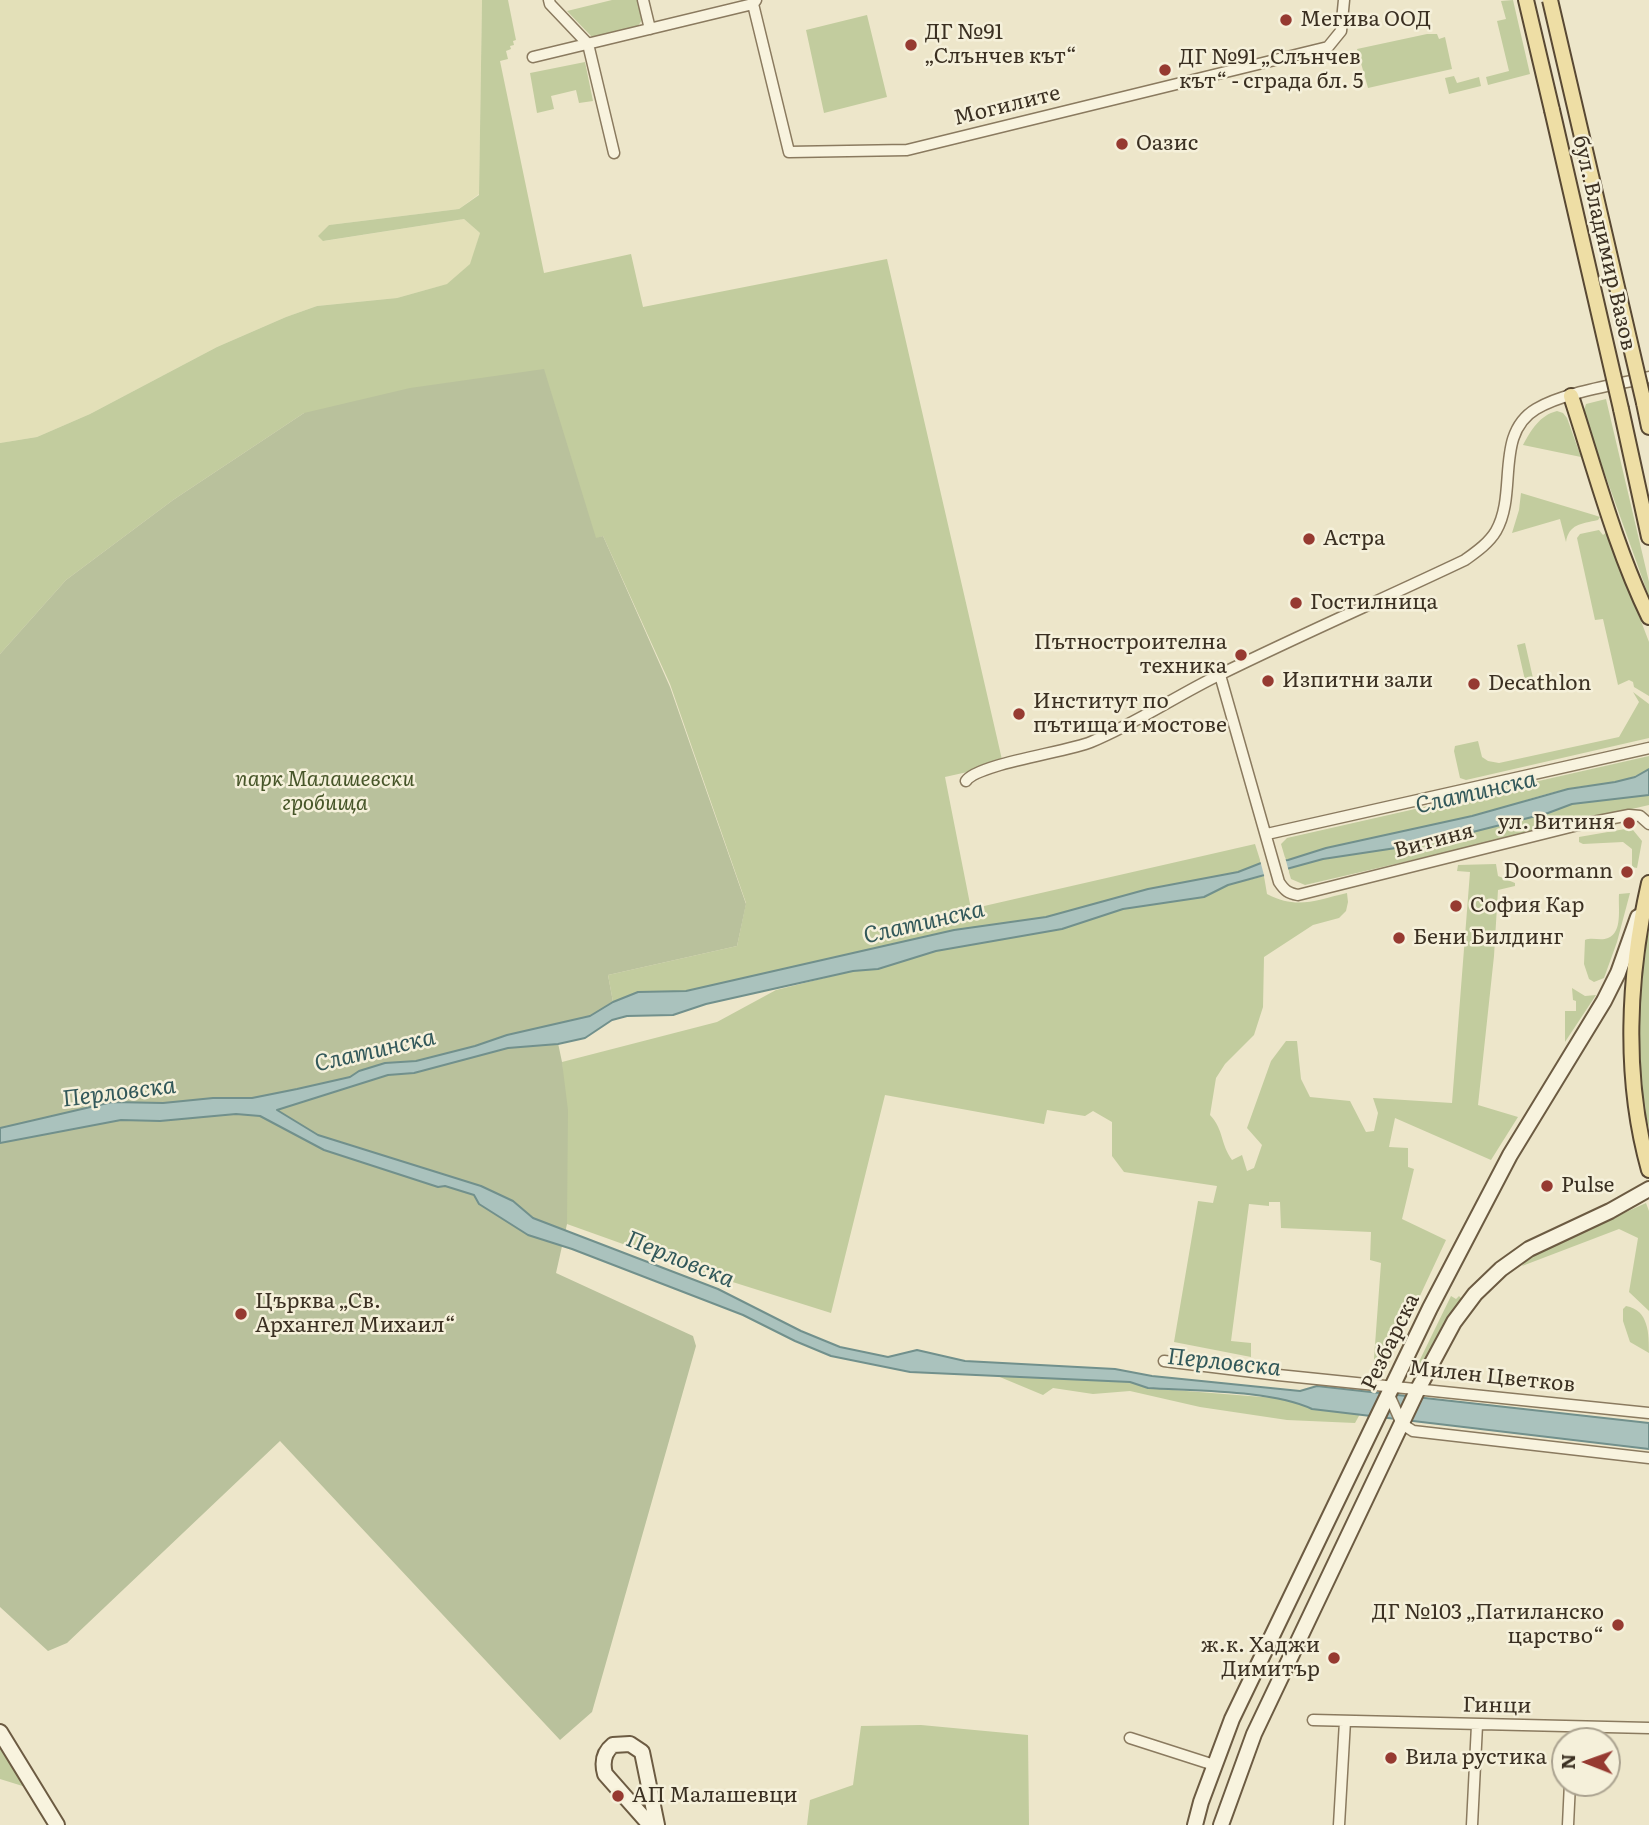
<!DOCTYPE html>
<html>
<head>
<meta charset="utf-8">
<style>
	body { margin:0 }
	#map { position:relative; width:1649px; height:1825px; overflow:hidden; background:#ede6ca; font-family:Literata,serif }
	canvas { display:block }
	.north { position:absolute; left:1551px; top:1727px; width:70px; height:70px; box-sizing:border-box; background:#f5f0da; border:2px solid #aba390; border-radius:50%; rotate:271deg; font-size:19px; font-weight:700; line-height:28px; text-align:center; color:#3b3022 }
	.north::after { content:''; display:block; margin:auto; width:24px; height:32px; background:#963a31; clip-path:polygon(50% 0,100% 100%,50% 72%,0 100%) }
</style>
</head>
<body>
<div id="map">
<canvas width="1649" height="1825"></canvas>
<div class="north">N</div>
</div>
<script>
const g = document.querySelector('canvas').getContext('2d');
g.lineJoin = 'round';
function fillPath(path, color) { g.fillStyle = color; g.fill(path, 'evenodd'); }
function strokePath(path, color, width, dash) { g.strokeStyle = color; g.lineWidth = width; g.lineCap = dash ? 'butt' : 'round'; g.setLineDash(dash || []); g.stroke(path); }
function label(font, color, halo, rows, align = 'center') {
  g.font = font + ' Literata,serif'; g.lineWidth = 5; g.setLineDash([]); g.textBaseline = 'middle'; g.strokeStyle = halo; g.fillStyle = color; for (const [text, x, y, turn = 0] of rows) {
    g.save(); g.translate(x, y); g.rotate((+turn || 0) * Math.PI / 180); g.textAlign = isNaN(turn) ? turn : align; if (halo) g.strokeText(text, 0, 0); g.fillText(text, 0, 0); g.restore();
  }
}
fillPath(new Path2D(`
	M0,0H482L479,194L459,209L329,225L324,241L464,219L480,233L471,264L448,284L397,298L317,306L286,317L217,347L90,414L37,437L0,443Z`), '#e3e0b8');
fillPath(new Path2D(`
	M482,0H508L516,40L513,41L514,45L510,46L511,49L506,51L508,59L500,61L544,273L631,254L643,307L887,259L1003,764L945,777L971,909L1255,844L1261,863L1238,872L1148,889L1046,917L954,930L686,991L638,992L613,1002L608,975L737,946L746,903L670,684L603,536L596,539L304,413L173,500L66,580L0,654V443L37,437L90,414L217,347L286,317L317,306L397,298L447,284L470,264L480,233L464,219L323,241L318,236L329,225L459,209L479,195Z
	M612,0H638L642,20L638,26L592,37L567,11Z
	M1513,0L1530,74L1488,85L1486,77L1509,71L1497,21L1506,19L1501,1Z
	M867,15L887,97L824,113L806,30Z
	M1427,34H1437L1439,39L1445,37L1452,69L1368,88L1357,49Z
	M585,62L593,101L579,103L576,90L551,96L554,109L537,113L530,73Z
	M1454,76L1457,83L1479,77L1481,86L1449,94L1445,78Z
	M1606,399L1649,582V597L1583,413L1586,404Z
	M1557,411L1563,413L1567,418L1581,457L1523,445C1531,430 1540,415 1557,411Z
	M1521,493L1594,515L1600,517L1598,520C1581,524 1569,524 1566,542L1560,519L1512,533L1519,510Z
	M1599,530L1603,535L1607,532L1649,642V696L1634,687L1633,682L1629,680L1618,685L1603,619L1595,620L1577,538L1580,534Z
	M1525,643L1533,678L1525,680L1517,645Z
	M1633,692L1649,704V738L1466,780L1460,778L1454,751L1455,746L1478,741L1482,757L1488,761L1499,763L1619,737L1639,702Z
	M1649,756V769C1623,785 1596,783 1567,789C1534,796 1502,809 1470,817C1409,830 1348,841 1288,860L1286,861L1281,844L1287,838Z
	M1649,795V805L1305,885L1291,879L1288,869L1323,859L1429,843L1548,813L1572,804Z
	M1625,829L1633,830L1642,841L1637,868L1632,867V849L1623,842L1583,844L1579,842V837Z
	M1496,864L1498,876L1515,883V886L1498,890L1494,956L1478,1105L1518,1117L1491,1160L1395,1118L1389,1147L1408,1148V1167L1414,1169L1402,1219L1446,1240L1384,1373L1373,1372L1381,1263L1370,1260L1371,1232L1281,1228L1280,1202H1269V1206L1249,1204L1231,1341L1251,1343V1357L1174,1342L1198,1201L1213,1203L1217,1186L1124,1172L1112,1156V1122L1093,1111L1085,1116L1047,1110L1044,1124L885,1095L831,1313L704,1273L567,1224L562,1062L717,1022L776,990L853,971L878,969L936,951L1062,929L1123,909L1204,897L1228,885L1264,876L1267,894C1298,910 1315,900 1347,893L1348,902L1346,911L1339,918L1313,925L1264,957L1263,1007L1254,1035L1225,1064L1216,1078L1210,1115C1224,1130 1220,1143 1232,1160L1242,1155L1247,1171L1254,1168L1262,1145L1247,1128L1271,1061L1286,1041H1297L1301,1079L1310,1097L1350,1101L1366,1132L1374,1131L1378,1113L1373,1098L1452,1103L1470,872L1457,871L1458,865Z
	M1630,893L1617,942L1604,978L1594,982L1589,979L1584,964L1585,940C1592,937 1601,941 1608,938C1623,932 1618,908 1619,894Z
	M1649,930V1128C1633,1065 1635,993 1649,930Z
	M1572,988L1585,996L1596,995L1565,1042V1011H1576V1001L1573,1000Z
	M1646,1203L1649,1211V1311L1629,1292L1638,1238L1619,1229L1522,1266L1531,1255Z
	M1451,1296L1456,1299L1459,1296L1462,1299L1444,1322L1415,1377L1412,1376Z
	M1626,1306C1649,1310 1649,1334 1649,1353L1630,1342L1623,1321V1309Z
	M995,1375L1130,1382L1148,1388L1275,1398L1297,1402L1312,1409L1360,1414L1355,1423L1287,1420L1200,1407L1130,1391L1093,1394L1053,1388L1043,1395Z
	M921,1725L1028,1735L1029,1825H807L810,1800L853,1785L861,1726Z
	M0,1743L29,1788L0,1779Z`), '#c2cc9e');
fillPath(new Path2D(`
	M544,369L596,538L603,536L670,687L746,904L737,946L608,975L613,1002L590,1016L554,1024L562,1062L568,1110L567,1224L556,1273L693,1336L696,1346L592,1712L560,1740L280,1441L67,1643L48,1651L0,1607V654L66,580L173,500L304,413L410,388Z`), '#b9c19c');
const water = new Path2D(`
	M1649,769V795L1572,804L1548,813L1429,843L1323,859L1228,885L1204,897L1123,909L1062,929L936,951L878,969L853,971L706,1004L673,1015L627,1016L612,1020L585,1038L558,1044L508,1048L414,1073L388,1075L277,1110L318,1135L481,1186L513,1201L533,1218L718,1289L801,1331L840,1347L888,1357L917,1350L965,1361L1115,1369L1152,1376L1300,1391L1317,1386L1649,1423V1449L1312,1409C1272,1390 1194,1391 1148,1388L1130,1382L910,1372L831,1356L795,1341L743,1315L572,1249L528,1235L479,1204L474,1195L445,1186L438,1187L324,1150L260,1116L236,1114L160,1121L121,1120L0,1143V1128L112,1102L163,1103L213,1098H252L297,1089L350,1077L359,1071L385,1063L416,1061L475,1046L507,1035L590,1016L613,1002L638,992L686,991L954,930L1046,917L1148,889L1238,872L1261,863L1288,860L1326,848L1472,816L1568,789L1615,782L1635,777Z`);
fillPath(water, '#aac2bd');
strokePath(water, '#71908c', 2);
fillPath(new Path2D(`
	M1285,857L1289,872L1265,879L1260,860Z`), '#ede6ca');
const street = new Path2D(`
	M549,0L550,4L588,44L614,153
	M643,0L650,29
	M753,4L789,152L907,150L1328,47L1341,31L1344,0
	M533,57L753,4L756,0
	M1220,675L1279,882C1285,891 1288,893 1298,895L1578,825L1629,815L1640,816L1649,824
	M966,781C977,764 1067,752 1091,742C1135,724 1176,696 1219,675C1300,635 1383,599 1465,560C1476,552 1489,543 1496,531C1518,493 1494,434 1536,409C1564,392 1616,385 1649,377
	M1267,834L1649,748
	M1164,1361L1278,1375L1649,1413
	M1389,1395L1402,1424L1413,1431L1649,1458
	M1313,1720L1649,1728
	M1130,1738L1214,1765
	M1339,1825L1345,1721
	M1472,1825L1477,1725
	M1568,1825L1570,1783`);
const secondary = new Path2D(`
	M0,1732L57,1825
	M650,1825L605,1774C602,1763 603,1753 613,1745L630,1744L642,1752L657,1825
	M1195,1825L1201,1802L1232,1719L1430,1308L1510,1155L1604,1001L1618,973L1638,917
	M1221,1825L1254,1734L1418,1389L1454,1322L1475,1294L1501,1269L1529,1249L1610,1211L1649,1189`);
const primary = new Path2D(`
	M1526,0L1552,110
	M1571,396C1595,469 1615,547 1649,617
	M1644,403L1649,427
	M1621,409L1649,537
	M1649,883C1628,975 1623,1078 1649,1170`);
strokePath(street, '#8a7a5f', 13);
strokePath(secondary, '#6c5b42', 18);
strokePath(primary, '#584833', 18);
strokePath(street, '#f8f3de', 10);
strokePath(secondary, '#f8f3de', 14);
strokePath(primary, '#eedea5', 14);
const primaryBridge = new Path2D(`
	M1550,0L1644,403
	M1552,110L1621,409`);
strokePath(primaryBridge, '#584833', 18, []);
strokePath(primaryBridge, '#eedea5', 14);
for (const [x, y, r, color] of [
	[1286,20,7,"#963a31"],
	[911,45,7,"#963a31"],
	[1165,70,7,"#963a31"],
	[1122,144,7,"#963a31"],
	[1309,539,7,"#963a31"],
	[1296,603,7,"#963a31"],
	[1241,655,7,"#963a31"],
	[1268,681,7,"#963a31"],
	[1474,684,7,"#963a31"],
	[1019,714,7,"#963a31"],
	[1629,823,7,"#963a31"],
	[1627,872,7,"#963a31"],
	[1456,906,7,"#963a31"],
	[1399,938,7,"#963a31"],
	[1547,1186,7,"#963a31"],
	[241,1314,7,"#963a31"],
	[1618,1625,7,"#963a31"],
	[1334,1658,7,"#963a31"],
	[1391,1758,7,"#963a31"],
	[618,1796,7,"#963a31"]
]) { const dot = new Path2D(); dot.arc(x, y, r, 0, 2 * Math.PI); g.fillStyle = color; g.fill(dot); strokePath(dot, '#f5f0da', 2.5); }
label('21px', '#3b3022', '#f5f0da', [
	["Мегива ООД",1300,20],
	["ДГ №91",925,33],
	["„Слънчев кът“",925,57],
	["ДГ №91 „Слънчев",1179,58],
	["кът“ - сграда бл. 5",1179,82],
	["Оазис",1136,144],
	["Астра",1323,539],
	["Гостилница",1310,603],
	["Пътностроителна",1227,643,"right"],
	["техника",1227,667,"right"],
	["Изпитни зали",1282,681],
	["Decathlon",1488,684],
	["Институт по",1033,702],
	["пътища и мостове",1033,726],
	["ул. Витиня",1615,823,"right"],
	["Doormann",1613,872,"right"],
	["София Кар",1470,906],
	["Бени Билдинг",1413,938],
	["Pulse",1561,1186],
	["Църква „Св.",255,1302],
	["Архангел Михаил“",255,1326],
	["ДГ №103 „Патиланско",1604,1613,"right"],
	["царство“",1604,1637,"right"],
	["ж.к. Хаджи",1320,1646,"right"],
	["Димитър",1320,1670,"right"],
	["Вила рустика",1405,1758],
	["АП Малашевци",632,1796]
], 'left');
label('21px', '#3b3022', '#f5f0da', [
	["Могилите",1007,106,-14],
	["бул. Владимир Вазов",1604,243,77],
	["Витиня",1434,841,-15],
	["Резбарска",1391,1342,-64],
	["Милен Цветков",1492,1377,6],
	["Гинци",1497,1706,1]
]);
label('italic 21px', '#475629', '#f5f0da', [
	["парк Малашевски",325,780],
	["гробища",325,804]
]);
label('italic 23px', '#32585a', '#f5f0da', [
	["Слатинска",1476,793,-13],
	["Слатинска",924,923,-13],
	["Слатинска",375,1051,-13],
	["Перловска",119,1093,-7],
	["Перловска",680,1260,22],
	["Перловска",1224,1363,6]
]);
</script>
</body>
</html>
